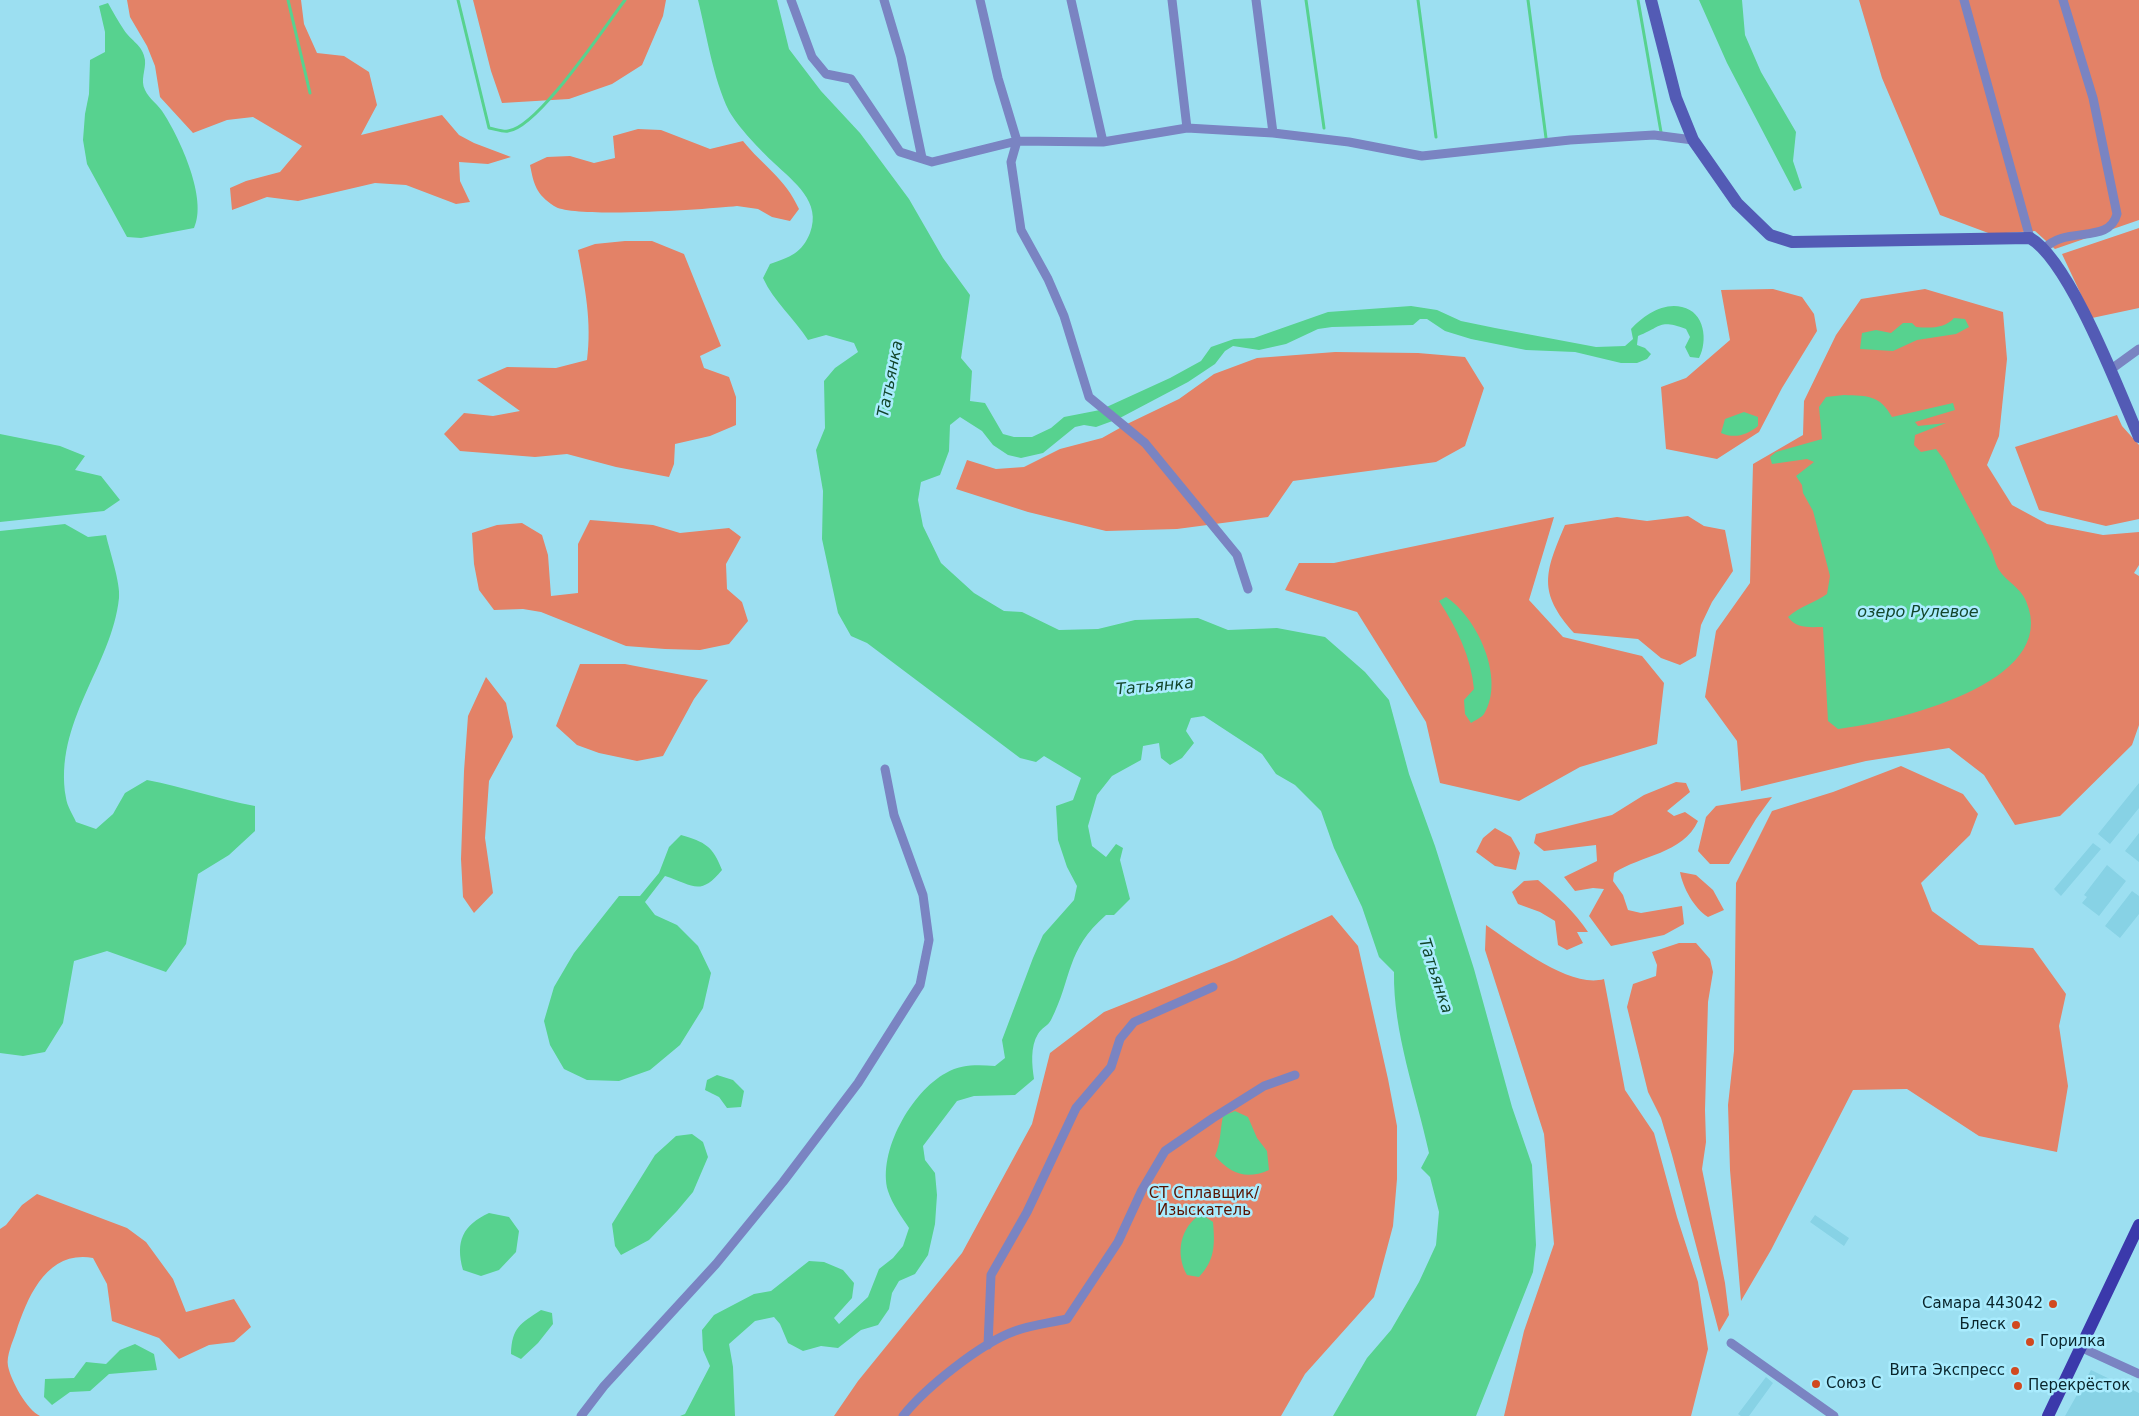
<!DOCTYPE html>
<html>
<head>
<meta charset="utf-8">
<style>
	body { margin:0 }
	canvas { display:block; background:#9cdff1 }
</style>
</head>
<body>
<canvas width="2139" height="1416"></canvas>
<script>
const g = document.querySelector('canvas').getContext('2d');
g.lineJoin = 'round';
function fillPath(path, color) { g.fillStyle = color; g.fill(path, 'evenodd'); }
function strokePath(path, color, width, dash) { g.strokeStyle = color; g.lineWidth = width; g.lineCap = dash ? 'butt' : 'round'; g.setLineDash(dash || []); g.stroke(path); }
function label(font, color, halo, rows, align = 'center') {
  g.font = font + ' "DejaVu Sans",sans-serif'; g.lineWidth = 5; g.setLineDash([]); g.textBaseline = 'middle'; g.strokeStyle = halo; g.fillStyle = color; for (const [text, x, y, turn = 0] of rows) {
    g.save(); g.translate(x, y); g.rotate((+turn || 0) * Math.PI / 180); g.textAlign = isNaN(turn) ? turn : align; if (halo) g.strokeText(text, 0, 0); g.fillText(text, 0, 0); g.restore();
  }
}
fillPath(new Path2D(`
	M2139,783V808L2110,844L2098,834Z
	M2139,833V862L2125,851Z
	M2093,843L2101,849L2061,896L2054,889Z
	M2107,865L2126,881L2099,916L2082,903L2087,897L2084,895Z
	M2132,891L2139,896V914L2120,938L2105,926Z
	M1815,1215L1849,1238L1844,1246L1810,1222Z
	M2091,1370L2139,1393V1416H2065Z
	M1766,1377L1773,1383L1749,1416H1741L1738,1414Z`), '#87d2e5');
fillPath(new Path2D(`
	M127,0H301L304,24L317,53L344,56L369,72L377,105L361,135L442,115L459,135L474,143L511,157L488,164L459,162L460,181L470,202L456,204L406,185L375,183L298,201L267,197L232,210L230,188L246,181L280,172L302,146L253,117L227,120L193,133L160,97L155,66L147,46L130,17Z
	M473,0H666L663,16L642,65L612,84L569,99L502,103L491,71Z
	M1859,0H2139V220L2055,249L2035,231L1991,234L1940,215L1882,78Z
	M638,129L661,130L710,149L743,141C763,166 785,178 799,209L790,221L772,217L758,209L737,206C709,209 572,219 554,206C536,194 534,185 530,165L547,157L570,156L594,163L615,158L613,136Z
	M2139,228V308L2092,318L2062,254Z
	M625,241H652L684,254L721,346L700,356L704,368L729,377L736,397V425L710,436L675,444L674,464L669,477L616,467L567,454L535,457L460,451L444,434L464,413L493,416L520,411L477,380L507,367L556,368L587,360C592,322 585,288 578,250L595,244Z
	M1773,289L1802,297L1814,314L1817,331L1782,388L1759,432L1717,459L1666,449L1661,387L1686,378L1730,340L1721,290Z
	M1925,289L2003,312L2007,359L1999,436L1987,465L2012,505L2047,524L2103,535L2139,532V565L2134,573L2139,576V725L2132,745L2060,816L2015,825L1984,775L1949,748L1866,761L1741,791L1737,741L1705,697L1716,631L1750,583L1753,464L1803,435L1804,401L1836,335L1861,299Z
	M1335,352L1418,353L1465,357L1484,388L1465,446L1436,462L1293,481L1268,517L1177,529L1106,531L1028,512L956,489L967,460L996,469L1024,467L1060,449L1102,438L1127,424L1179,399L1214,374L1257,358Z
	M2117,415L2122,426L2139,445V519L2106,526L2039,510L2015,447Z
	M1688,516L1704,526L1725,530L1733,571L1712,602L1701,625L1696,656L1680,665L1661,658L1638,639L1574,633C1537,592 1545,572 1565,525L1617,517L1647,521Z
	M1554,517L1529,600L1563,637L1642,656L1664,683L1657,744L1580,767L1519,801L1440,783L1426,722L1357,612L1285,590L1299,563H1334Z
	M590,520L653,525L680,533L729,528L741,537L726,564L727,589L742,602L748,621L729,644L700,650L665,649L626,646L541,612L523,609L494,610L479,590L474,564L472,533L497,525L522,523L542,535L548,555L551,596L578,593V544Z
	M580,664H625L708,680L694,699L663,756L637,761L599,753L577,745L556,726Z
	M486,677L506,703L513,737L489,781L485,838L493,893L474,913L463,897L461,859L464,771L468,716Z
	M1901,766L1963,794L1978,814L1970,835L1921,883L1932,911L1979,945L2033,948L2066,994L2059,1026L2068,1086L2057,1152L1979,1136L1907,1089L1853,1090L1771,1250L1741,1301L1730,1170L1728,1105L1734,1051L1736,883L1772,811L1833,792Z
	M1676,782L1686,783L1690,792L1667,811L1674,816L1685,812L1698,821C1683,854 1641,855 1614,873L1613,881L1623,895L1628,910L1641,913L1682,906L1684,924L1664,935L1611,946L1589,916L1604,889L1593,888L1575,891L1564,877L1597,861L1596,845L1544,851L1534,843L1536,834L1612,815L1644,795Z
	M1772,797L1756,819L1729,864H1710L1698,851L1706,817L1716,806Z
	M1495,828L1511,837L1520,853L1516,870L1495,866L1476,852L1483,838Z
	M1680,872L1696,875L1713,890L1724,910L1708,917C1694,908 1683,888 1680,872Z
	M1538,880C1557,896 1575,912 1588,932H1577L1583,943L1567,950L1558,945L1555,921L1540,912L1518,904L1512,892L1524,881Z
	M1332,915L1358,946L1388,1079L1397,1126V1179L1393,1226L1374,1297L1305,1374L1281,1416H834L858,1381L962,1253L1032,1124L1050,1053L1104,1012L1234,960Z
	M1486,925C1514,944 1570,989 1604,979L1625,1090L1654,1133L1677,1217L1698,1282L1708,1349L1691,1416H1504L1524,1331L1554,1244L1544,1134L1485,950Z
	M1679,943H1696L1710,959L1713,972L1708,1002L1705,1110L1706,1142L1702,1169L1725,1283L1729,1315L1719,1332L1672,1155L1661,1118L1648,1092L1627,1007L1633,984L1656,976L1657,965L1652,952Z
	M37,1194L127,1228L146,1242L173,1279L186,1312L234,1299L251,1327L234,1342L209,1345L179,1359L159,1338L112,1321L107,1284L93,1258C47,1250 28,1296 16,1332C13,1341 6,1356 8,1366C11,1381 27,1410 40,1416H0V1229L6,1225L22,1205Z`), '#e38267');
fillPath(new Path2D(`
	M698,0H777L789,49L821,91L860,133L909,199L943,258L970,295L961,358L972,371L970,401L985,403L1003,434L1014,437H1032L1051,428L1064,417L1100,410L1170,378L1201,361L1211,347L1234,339L1254,338L1328,312L1411,306L1437,310L1461,321L1495,328L1596,347L1625,346L1633,339L1631,329C1643,316 1663,302 1682,307C1705,312 1708,341 1699,358L1690,357L1685,347L1690,337L1686,329C1658,319 1662,327 1638,336L1637,345L1645,348L1651,354L1647,359L1637,363H1621L1575,352L1526,350L1471,339L1445,331L1427,319H1420L1413,325L1332,327L1318,329L1286,344L1259,350L1233,346L1225,351L1215,364L1188,382L1118,419L1096,427L1084,425L1075,427L1043,453L1021,458L1008,455L993,445L982,431L960,417L950,425L949,451L940,475L921,482L918,500L923,526L941,563L974,593L1004,611L1022,612L1059,630L1098,629L1135,620L1198,618L1228,630L1277,628L1325,637L1365,672L1389,700L1409,774L1435,846L1474,969L1512,1107L1532,1165L1536,1245L1533,1272L1476,1416H1333L1367,1358L1391,1330L1419,1282L1436,1245L1439,1212L1430,1177L1421,1168L1429,1153C1416,1093 1393,1033 1394,972L1379,957L1362,907L1334,848L1321,811L1295,785L1276,774L1262,754L1204,716L1191,718L1186,731L1194,743L1182,758L1170,765L1161,758L1159,743L1143,746L1141,760L1112,776L1097,795L1088,826L1092,846L1106,857L1116,844L1123,848L1120,860L1130,899L1114,915H1106C1065,951 1073,977 1051,1020C1048,1026 1041,1028 1038,1034C1030,1047 1032,1065 1034,1079L1015,1095L974,1096L957,1101L923,1146L925,1160L935,1173L937,1195L935,1224L928,1255L915,1274L899,1281L892,1293L889,1309L878,1325L861,1330L838,1348L821,1346L803,1351L788,1343L780,1324L774,1317L755,1321L729,1344L733,1367L735,1416H680L685,1414L710,1366L703,1350L702,1330L714,1315L754,1294L771,1291L809,1261L824,1262L843,1270L854,1283L852,1298L834,1318L839,1324L868,1297L879,1269L893,1258L903,1246L909,1228C902,1217 892,1204 888,1191C877,1152 912,1091 946,1073C962,1064 977,1065 995,1066L1005,1058L1002,1040L1033,958L1043,935L1074,900L1077,886L1067,867L1058,840L1056,806L1073,800L1081,778L1044,756L1036,762L1020,758L867,643L851,636L838,613L822,539L823,491L816,450L825,428L824,381L835,368L858,352L854,343L826,335L808,340C794,318 774,302 763,278L770,264C790,257 802,253 810,233C822,202 794,182 774,163C761,151 738,127 729,111C713,78 707,36 698,0Z
	M1699,0H1742L1745,35L1761,72L1796,132L1793,161L1802,188L1794,191L1727,63Z
	M108,3C113,12 118,21 124,30C131,41 143,45 145,60C146,70 140,80 145,90C149,99 159,105 164,114C180,139 208,199 194,228L141,238L127,237L87,164L83,140L85,114L89,94L90,60L105,52V32L99,6Z
	M1954,318L1965,319L1969,327L1956,334L1917,340L1893,351L1860,349L1862,333L1876,330L1891,333L1903,323H1912L1916,327C1930,328 1944,329 1954,318Z
	M1844,395C1868,396 1880,395 1892,417L1953,403L1955,410L1915,422L1918,426L1946,423L1915,435L1914,445L1921,452L1936,449L1945,461C1959,491 1976,519 1990,548C1994,555 1995,564 1999,570C2006,581 2021,588 2026,601C2062,684 1893,722 1838,729L1828,721L1823,627C1809,627 1797,629 1788,617C1800,606 1815,603 1827,594L1830,576L1813,511L1803,493L1802,485L1796,476L1814,462L1807,459L1772,464L1770,457L1776,452L1822,439L1819,407L1826,397Z
	M1744,412L1758,417V426C1747,435 1735,439 1721,433L1725,419Z
	M0,434L60,446L85,456L75,470L101,476L120,500L104,511L0,522Z
	M65,524L88,537L106,535C109,549 121,584 119,598C112,666 53,722 66,798C67,806 73,815 76,822L96,829L113,814L125,793L147,780C183,787 218,799 255,806V831L229,855L198,874L186,944L166,972L107,951L74,961L63,1023L45,1052L23,1056L0,1053V531Z
	M1446,597C1477,617 1506,679 1484,714C1481,718 1475,720 1471,723L1465,714L1464,700L1474,689C1471,657 1457,628 1439,601Z
	M681,835C705,842 713,846 722,870C700,897 693,885 665,876L645,902L655,915L677,925L698,946L711,973L703,1008L680,1045L650,1070L619,1081L587,1080L564,1069L550,1045L544,1021L554,987L574,953L619,896H640L659,873L669,847Z
	M717,1075L733,1080L744,1091L741,1107L727,1108L719,1097L705,1090L707,1080Z
	M1235,1111L1248,1117L1257,1138L1267,1151L1269,1170C1246,1180 1231,1174 1215,1156C1221,1142 1220,1130 1223,1116Z
	M692,1134L703,1142L708,1157L693,1192L677,1211L649,1240L621,1255L615,1246L612,1224L655,1155L676,1136Z
	M489,1213L509,1217L519,1231L516,1252L499,1270L481,1276L463,1270C455,1241 463,1225 489,1213Z
	M1201,1214L1213,1222C1215,1245 1215,1260 1199,1277L1187,1275C1175,1254 1180,1227 1201,1214Z
	M541,1310L552,1313L553,1324L538,1343L521,1359L511,1354C512,1327 520,1324 541,1310Z
	M135,1344L154,1354L157,1370L109,1374L90,1391L70,1392L52,1405L44,1397L45,1379L74,1378L86,1362L106,1364L120,1350Z`), '#57d28f');
strokePath(new Path2D(`
	M288,0L310,93
	M458,0L489,128C495,129 503,132 508,131C538,128 605,26 625,0
	M1306,0L1324,128
	M1418,0L1436,137
	M1528,0L1546,138
	M1638,0L1661,132`), '#57d28f', 3);
strokePath(new Path2D(`
	M791,0L812,57L826,74L851,79L900,152L932,162L1017,141L1103,142L1187,128L1273,133L1349,142L1422,156L1570,140L1654,135L1693,140
	M884,0L901,57L922,158
	M980,0L998,78L1017,141L1011,162L1021,230L1048,279L1064,316L1089,397L1145,443L1237,555L1248,589
	M1071,0L1103,142
	M1172,0L1187,128
	M1256,0L1273,133
	M1964,0L2030,238
	M2044,249C2066,225 2109,245 2117,214L2093,98L2063,0
	M2110,370L2139,349
	M1731,1343L1834,1416
	M988,1345L991,1275L1027,1212L1076,1108L1111,1067L1120,1039L1134,1022L1213,987
	M2080,1347L2139,1374
	M581,1416L604,1386L716,1264L783,1182L858,1083L920,985L929,940L923,895L894,815L885,769
	M903,1416C925,1388 981,1343 1015,1331C1031,1325 1050,1323 1067,1319L1118,1242L1142,1190L1165,1151L1213,1118L1264,1086L1295,1075`), '#7a84c2', 9);
strokePath(new Path2D(`
	M1651,0L1676,98L1693,140L1737,203L1770,235L1792,242L2030,238C2070,261 2119,391 2139,437`), '#535bb5', 12);
strokePath(new Path2D(`
	M2048,1416L2139,1225`), '#3b39ab', 12);
for (const [x, y, r, color] of [
	[2053,1304,5,"#d14920"],
	[2016,1325,5,"#d14920"],
	[2030,1342,5,"#d14920"],
	[2015,1371,5,"#d14920"],
	[1816,1384,5,"#d14920"],
	[2018,1386,5,"#d14920"]
]) { const dot = new Path2D(); dot.arc(x, y, r, 0, 2 * Math.PI); g.fillStyle = color; g.fill(dot); strokePath(dot, '#a9ecfe', 2); }
label('15px', '#591200', '#a9ecfe', [
	["СТ Сплавщик/",1204,1194],
	["Изыскатель",1204,1211]
]);
label('15px', '#09252c', '#a9ecfe', [
	["Самара 443042",2043,1304],
	["Блеск",2006,1325],
	["Горилка",2040,1342,"left"],
	["Вита Экспресс",2005,1371],
	["Союз С",1826,1384,"left"],
	["Перекрёсток",2028,1386,"left"]
], 'right');
label('italic 16px', '#13462b', '#a9ecfe', [
	["Татьянка",891,379,-79],
	["озеро Рулевое",1918,613],
	["Татьянка",1155,687,-5],
	["Татьянка",1435,976,72]
]);
</script>
</body>
</html>
